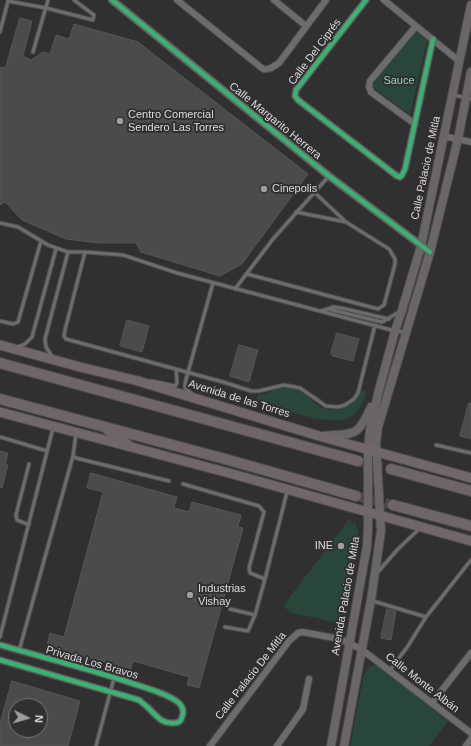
<!DOCTYPE html>
<html>
<head>
<meta charset="utf-8">
<style>
	body { margin:0 }
	#map { position:relative; width:471px; height:746px; overflow:hidden; background:#303030; font-family:Arial,sans-serif }
	canvas { display:block }
	.north { position:absolute; left:8px; top:698px; width:40px; height:40px; box-sizing:border-box; background:#312f31; border:1px solid #757475; border-radius:50%; rotate:95deg; font-size:11px; font-weight:700; line-height:16px; text-align:center; color:#dcdbdc }
	.north::after { content:''; display:block; margin:auto; width:14px; height:18px; background:#a09fa0; clip-path:polygon(50% 0,100% 100%,50% 72%,0 100%) }
</style>
</head>
<body>
<div id="map">
<canvas width="471" height="746"></canvas>
<div class="north">N</div>
</div>
<script>
const g = document.querySelector('canvas').getContext('2d');
g.lineJoin = 'round';
function fillPath(path, color) { g.fillStyle = color; g.fill(path, 'evenodd'); }
function strokePath(path, color, width, dash) { g.strokeStyle = color; g.lineWidth = width; g.lineCap = dash ? 'butt' : 'round'; g.setLineDash(dash || []); g.stroke(path); }
function label(font, color, halo, rows, align = 'center') {
  g.font = font + ' Arial,sans-serif'; g.lineWidth = 4; g.setLineDash([]); g.textBaseline = 'middle'; g.strokeStyle = halo; g.fillStyle = color; for (const [text, x, y, turn = 0] of rows) {
    g.save(); g.translate(x, y); g.rotate((+turn || 0) * Math.PI / 180); g.textAlign = isNaN(turn) ? turn : align; if (halo) g.strokeText(text, 0, 0); g.fillText(text, 0, 0); g.restore();
  }
}
fillPath(new Path2D(`
	M415,31L427,40L410,115L372,86Z
	M278,388C284,388 292,387 297,389C313,398 322,417 343,407C352,403 356,399 360,390L366,391C364,402 358,416 346,419C324,425 279,408 256,402L258,395L267,393Z
	M350,518L352,524L355,523L358,530L359,542L343,619L335,622L291,613L283,606Z
	M373,666H380L448,721L429,746H350L363,679L368,667Z`), '#29463a');
const building = new Path2D(`
	M20,18L32,21L23,56L31,60L43,52L50,54L56,35L69,39L74,24L138,42L308,174L242,264L220,276L141,252L136,243H99L66,239L22,220L5,202L0,205V67L5,68Z
	M127,320L149,326L142,352L120,346Z
	M337,333L359,339L353,361L333,356L331,353Z
	M239,345L258,350L249,382L230,376Z
	M469,403H471V439L460,436Z
	M0,451L8,453L5,465H8L2,488L0,487Z
	M91,473L177,497L174,508L189,512L192,502L241,515L238,527L243,528L199,688L187,685L189,677L133,661L131,669L47,646L50,633L64,637L103,492L87,488Z
	M387,609L396,611L391,640L381,638Z
	M12,681L80,701L68,746H0V724ZM16,706H40V730H16Z`);
fillPath(building, '#4c4b4b');
strokePath(building, '#565555', 1);
strokePath(new Path2D(`
	M358,461L391,469
	M356,496L393,505`), '#4a4a4a', 10, [10, 5]);
const service = new Path2D(`
	M0,32L8,1L46,8L93,20L94,15L74,0
	M33,52L48,0
	M454,95L471,99
	M314,192L346,222
	M0,223L18,227L48,245L68,252H85L123,255L177,273L395,331L405,332
	M85,252L65,330L64,336L66,339L223,382L251,391H259L284,385L300,388L326,406L338,407L345,405L354,399L358,393L375,325
	M247,274L378,309L384,305L395,264V259L389,249L346,222L296,212
	M235,289L273,239L329,176
	M328,309L333,307L341,308L389,319
	M321,311L328,309L382,322L399,312
	M0,321L13,324L18,322L41,241
	M17,347L25,344L32,337L56,249
	M53,358L46,347L45,339L68,252
	M151,381L175,386L177,383L176,369
	M192,394L185,388V383L213,283
	M76,434L73,456L76,458L169,481
	M0,437L47,451
	M436,445L471,453
	M183,484L259,506L264,512L249,568L250,573L265,579L255,615L230,609
	M29,525L17,520L16,515L29,464
	M377,573L398,549L419,529
	M265,579L287,492
	M373,601L426,617
	M225,627L248,631L255,615
	M0,637L53,428
	M19,651L73,456
	M390,670L408,646L426,617L471,560
	M96,746L114,678`);
const minor = new Path2D(`
	M177,0L263,69C270,70 273,67 279,63L326,0
	M274,0L306,26
	M366,0L296,90L295,96L298,100L397,176L400,177L402,175L405,169L433,39
	M384,0L459,61
	M415,124L371,92L369,87L370,81L416,26
	M443,136L471,142
	M0,645C45,658 90,669 134,684C149,689 168,694 179,703C183,707 184,712 182,717C181,722 178,723 173,723C160,724 155,713 146,706C144,704 141,702 139,700L0,660
	M432,703L471,653
	M210,746L289,641L298,633L302,632L340,639L361,649L471,733
	M277,746L303,709L309,679
	M466,746L471,739`);
const tertiary = new Path2D(`
	M112,0L329,176L430,252`);
const secondary = new Path2D(`
	M322,436C354,433 357,439 371,407
	M331,746L367,546L368,527V449L370,430L379,390L395,331L402,310L421,246L471,5
	M344,746L371,600L381,531L376,443L378,427L430,252L458,139L471,72`);
const primary = new Path2D(`
	M0,345L80,367L138,381L319,436L471,478
	M0,412L229,473L471,541`);
const trunk = new Path2D(`
	M0,363L358,461
	M0,399L225,459L356,496
	M108,430L129,446
	M391,469L471,491
	M393,505L471,526`);
strokePath(service, '#4c4b4c', 5);
strokePath(minor, '#4c4b4c', 8);
strokePath(tertiary, '#4c4b4c', 9);
strokePath(secondary, '#4c4b4c', 10);
strokePath(primary, '#4c4b4c', 11);
strokePath(trunk, '#4c4b4c', 12);
strokePath(service, '#6d6c6d', 3);
strokePath(minor, '#6d6c6d', 6);
strokePath(tertiary, '#6d6c6d', 7);
strokePath(secondary, '#6a6667', 8);
strokePath(primary, '#71676b', 9);
strokePath(trunk, '#6f6568', 10);
strokePath(new Path2D(`
	M112,0L329,176L430,252
	M366,0L296,90L295,96L298,100L397,176L400,177L402,175L405,169L433,39
	M0,645C45,658 90,669 134,684C149,689 168,694 179,703C183,707 184,712 182,717C181,722 178,723 173,723C160,724 155,713 146,706C144,704 141,702 139,700L0,660`), '#33b770', 4);
for (const [x, y, r, color] of [
	[120,121,4,"#a09fa0"],
	[264,189,4,"#a09fa0"],
	[341,546,4,"#a09fa0"],
	[190,595,4,"#a09fa0"]
]) { const dot = new Path2D(); dot.arc(x, y, r, 0, 2 * Math.PI); g.fillStyle = color; g.fill(dot); strokePath(dot, '#312f31', 1.5); }
label('11px', '#dcdbdc', '#312f31', [
	["Calle Del Ciprés",315,52,-53],
	["Calle Margarito Herrera",275,121,39],
	["Calle Palacio de Mitla",426,168,-78],
	["Avenida de las Torres",239,399,17],
	["Avenida Palacio de Mitla",346,596,-80],
	["Privada Los Bravos",92,663,16],
	["Calle Palacio De Mitla",251,676,-52],
	["Calle Monte Albán",422,683,38]
]);
label('11px', '#82d8b1', '#312f31', [
	["Sauce",399,81]
]);
label('11px', '#dcdbdc', '#312f31', [
	["Centro Comercial",128,115],
	["Sendero Las Torres",128,128],
	["Cinepolis",272,189],
	["INE",333,546,"right"],
	["Industrias",198,589],
	["Vishay",198,602]
], 'left');
</script>
</body>
</html>
